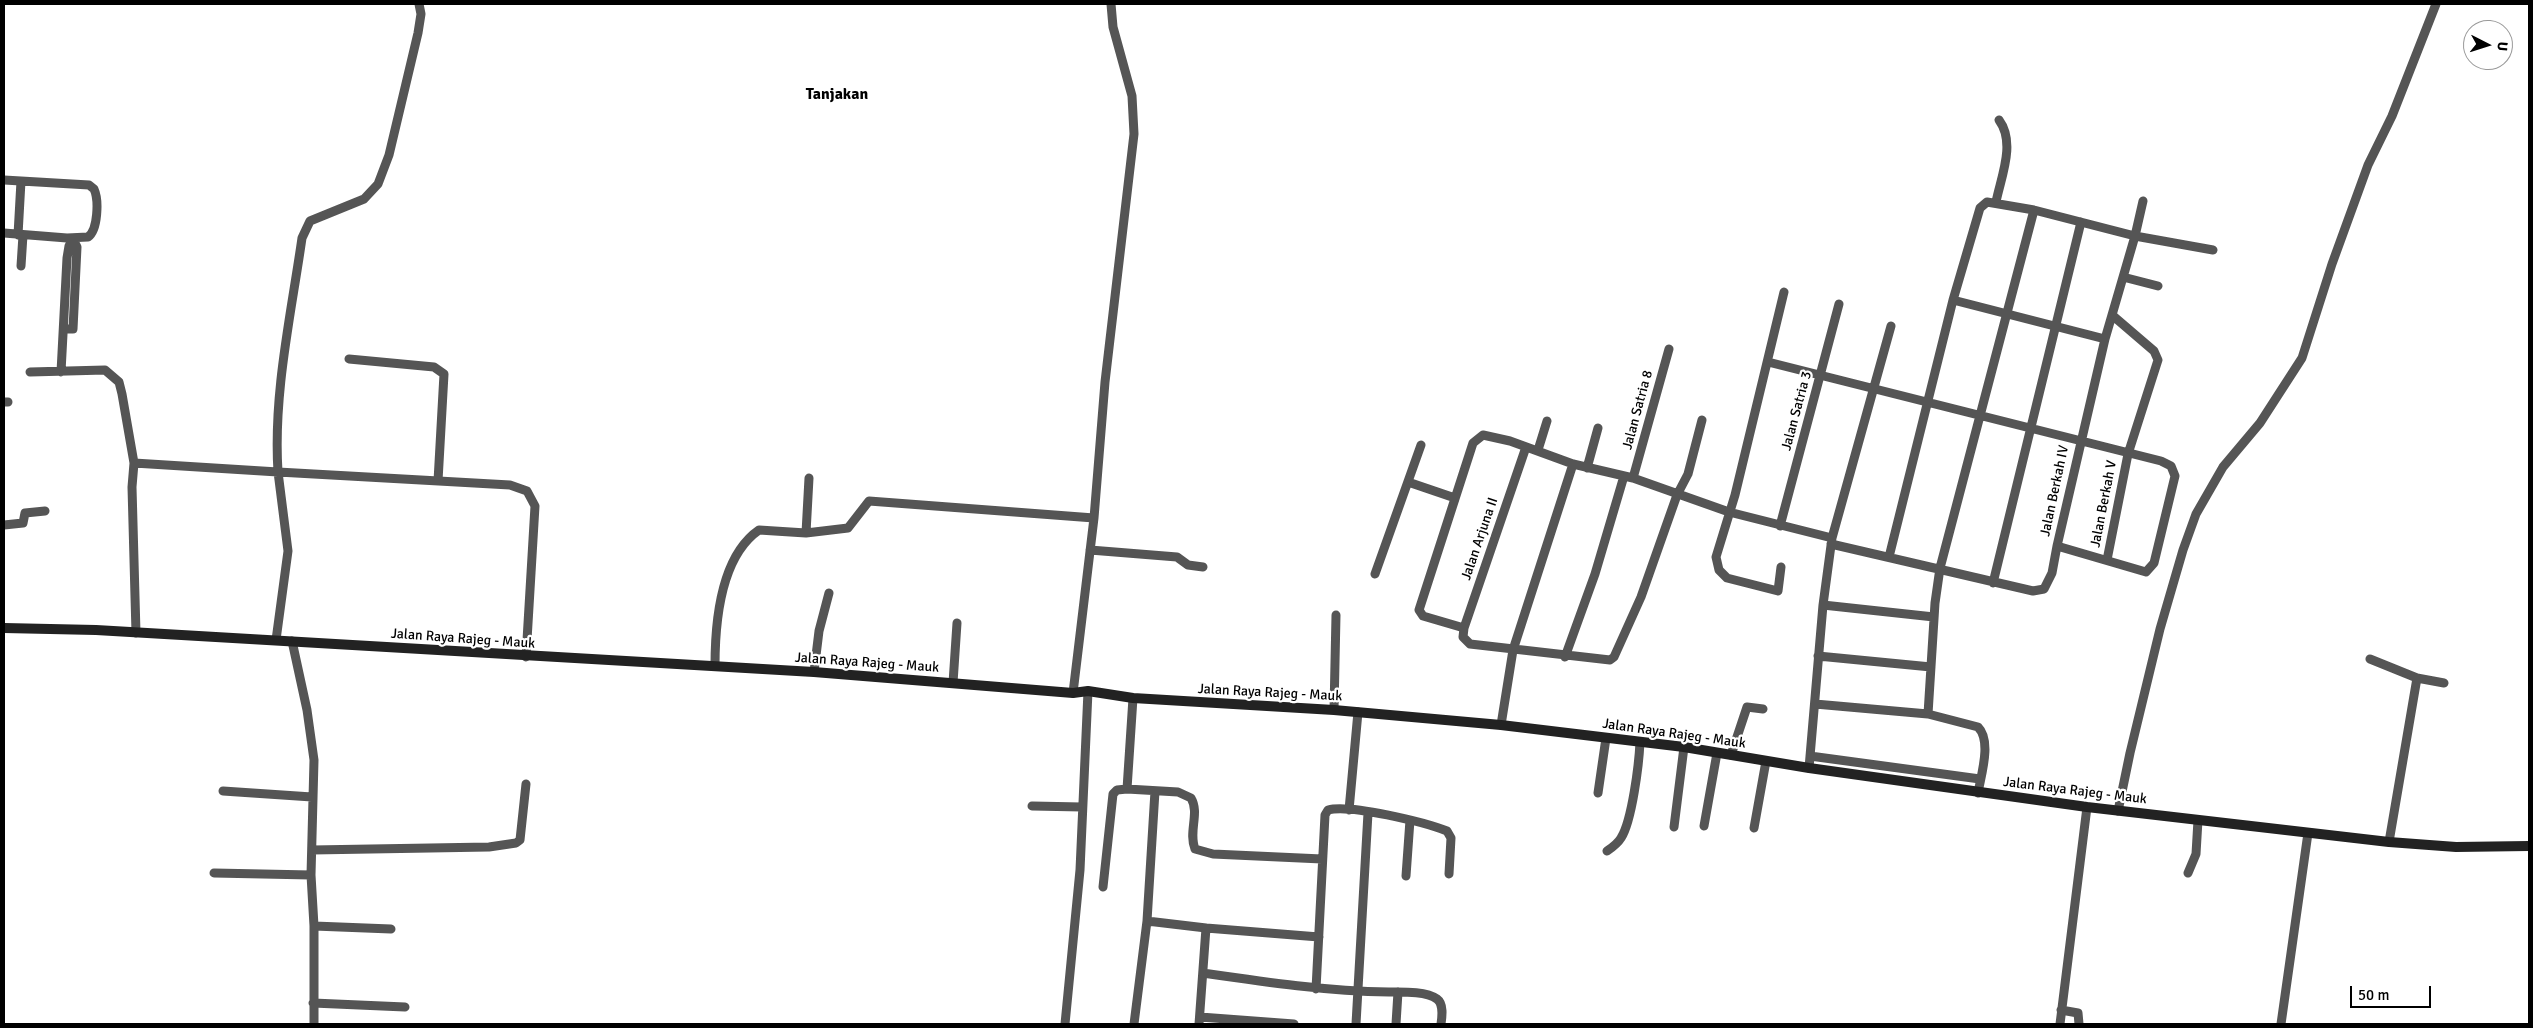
<!DOCTYPE html>
<html>
<head>
<meta charset="utf-8">
<style>
	body { margin:0 }
	#map { position:relative; width:2533px; height:1028px; overflow:hidden; background:#fff; font-family:Signika,sans-serif }
	canvas { display:block }
	.frame { position:absolute; inset:0; border:5px solid #000; pointer-events:none }
	.north { position:absolute; left:2463px; top:20px; width:50px; height:50px; box-sizing:border-box; background:#fff; border:1px solid #999; border-radius:50%; rotate:95deg; font-size:14px; font-weight:700; line-height:20px; text-align:center; color:#000 }
	.north::after { content:''; display:block; margin:auto; width:18px; height:22px; background:#000; clip-path:polygon(50% 0,100% 100%,50% 72%,0 100%) }
	.scale { position:absolute; left:2350px; top:986px; width:81px; height:22px; box-sizing:border-box; border:2px solid #000; border-top:0; padding-left:6px; font-size:15px; line-height:18px; white-space:nowrap; color:#000; -webkit-text-stroke:4px #fff; paint-order:stroke }
</style>
</head>
<body>
<div id="map">
<canvas width="2533" height="1028"></canvas>
<div class="frame"></div>
<div class="north">U</div>
<div class="scale">50 m</div>
</div>
<script>
const g = document.querySelector('canvas').getContext('2d');
g.lineJoin = 'round';
function strokePath(path, color, width, dash) { g.strokeStyle = color; g.lineWidth = width; g.lineCap = dash ? 'butt' : 'round'; g.setLineDash(dash || []); g.stroke(path); }
function label(font, color, halo, rows, align = 'center') {
  g.font = font + ' Signika,sans-serif'; g.lineWidth = 4.5; g.setLineDash([]); g.textBaseline = 'middle'; g.strokeStyle = halo; g.fillStyle = color; for (const [text, x, y, turn = 0] of rows) {
    g.save(); g.translate(x, y); g.rotate((+turn || 0) * Math.PI / 180); g.textAlign = isNaN(turn) ? turn : align; if (halo) g.strokeText(text, 0, 0); g.fillText(text, 0, 0); g.restore();
  }
}
strokePath(new Path2D(`
	M4,180L89,185L94,189C99,200 98,230 88,237L67,238L4,233
	M2143,201L2135,236L2213,250
	M1996,202C2001,177 2016,143 1999,120
	M18,235L21,181
	M21,266L23,235
	M2123,277L2158,286
	M1953,300L2105,339
	M64,329H73L77,247L73,239
	M349,359L434,367L444,374L438,481
	M1768,362L2161,461L2171,466L2175,476L2154,563L2146,572L2057,546L2052,573L2044,589L2033,591L1831,544
	M30,372L105,370L119,382L122,394L134,463L132,487L136,633
	M61,372L67,258L69,246L73,239
	M4,402H8
	M1526,447L1464,628L1463,637L1470,644L1610,660L1614,657L1641,597L1677,495L1688,474L1702,420
	M1538,450L1547,421
	M134,463L278,472C273,394 291,315 302,238L310,221L364,199L378,184L389,155L418,33L421,14L419,4
	M1587,468L1598,428
	M1633,478L1669,349
	M1408,482L1455,498
	M4,525L23,523L25,513L45,511
	M1780,526L1839,304
	M806,533L809,478
	M1090,550L1177,557L1188,565L1203,567
	M1889,557L1953,300L1980,208L1987,202L2034,210L2135,236L2105,339L2057,546
	M2107,560L2128,454L2158,360L2154,351L2112,315
	M1781,567L1778,591L1727,578L1719,570L1716,557L1735,495L1784,292
	M1375,574L1421,445
	M1993,583L2081,222
	M1823,605L1934,617
	M1464,628L1423,616L1419,610L1473,443L1483,435L1510,441L1573,464L1633,478L1729,512L1832,538
	M276,640L288,551L278,472L510,485L527,491L535,506L526,657
	M292,641L307,710L314,760L311,875L314,926V1024
	M1818,656L1931,667
	M1565,657L1595,574L1624,476
	M2370,659L2417,678L2444,683
	M715,666C715,624 720,557 759,530L806,533L848,528L869,501L1094,518
	M814,672L819,631L829,593
	M953,683L957,623
	M1073,693L1094,518L1105,382L1134,134L1132,96L1113,27L1111,4
	M1133,698L1127,789L1178,792L1191,798C1200,813 1188,832 1195,849L1213,854L1322,859
	M1815,704L1928,714
	M1334,710L1336,615
	M1501,725L1513,650L1573,464
	M1731,755L1747,707L1763,709
	M1810,756L1980,779
	M1809,768L1823,605L1832,538L1891,326
	M223,791L312,797
	M1598,793L1606,738
	M1978,793C1981,775 1992,741 1978,727L1928,714L1935,603L1940,568L2034,210
	M1032,806L1082,807
	M1349,810L1358,712
	M2118,811L2130,753L2160,629L2183,550L2196,514L2223,467L2260,423L2302,358L2332,264L2368,165L2392,116L2436,4
	M1704,826L1717,753
	M1674,827L1684,747
	M1754,828L1766,761
	M2389,842L2417,678
	M312,850L489,847L516,843L520,840L526,784
	M1607,851C1613,847 1618,843 1621,838C1632,821 1639,764 1640,742
	M214,873L311,875
	M2188,873L2196,854L2198,820
	M1406,876L1410,820
	M1103,887L1113,794L1117,790L1127,789
	M1147,921L1206,928L1199,1024
	M314,926L391,929
	M1206,928L1319,937
	M1203,973C1265,982 1326,991 1389,992C1402,992 1426,991 1437,999C1444,1004 1442,1017 1441,1024
	M1316,989L1325,815L1328,810C1350,804 1424,822 1447,831L1451,838L1449,874
	M313,1003L405,1007
	M2061,1010L2078,1013L2079,1024
	M1200,1017L1294,1024
	M1065,1024L1080,870L1088,691
	M1134,1024L1147,921L1155,791
	M1356,1024L1368,813
	M1396,1024L1398,992
	M2060,1024L2087,807
	M2281,1024L2308,833`), '#555', 9);
strokePath(new Path2D(`
	M4,628L96,630L814,672L1073,693L1088,691L1133,698L1334,710L1501,725L1684,747L1809,768L2087,807L2389,842L2456,847L2529,846`), '#222', 10);
label('14px', '#000', '#fff', [
	["Jalan Satria 8",1638,410,-75],
	["Jalan Satria 3",1797,411,-75],
	["Jalan Berkah IV",2055,491,-78],
	["Jalan Berkah V",2104,504,-79],
	["Jalan Arjuna II",1480,539,-71],
	["Jalan Raya Rajeg - Mauk",463,639,4],
	["Jalan Raya Rajeg - Mauk",867,663,4],
	["Jalan Raya Rajeg - Mauk",1270,693,3],
	["Jalan Raya Rajeg - Mauk",1674,734,8],
	["Jalan Raya Rajeg - Mauk",2075,791,7]
]);
label('bold 16px', '#000', '#fff', [
	["Tanjakan",837,95]
]);
</script>
</body>
</html>
